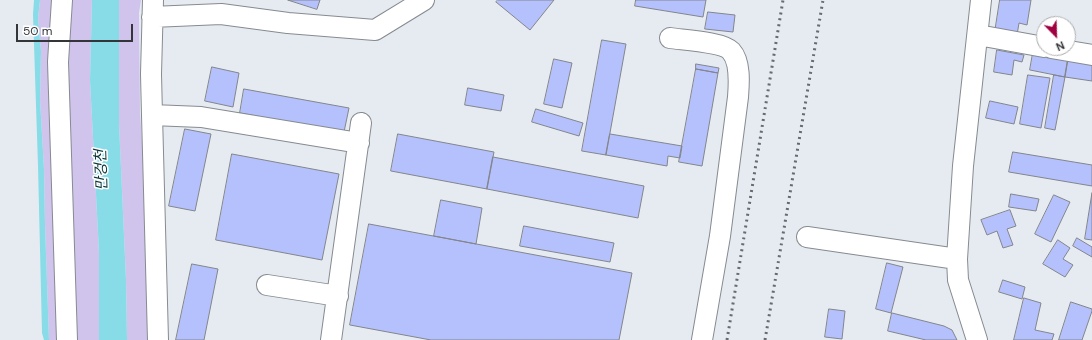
<!DOCTYPE html>
<html>
<head>
<meta charset="utf-8">
<style>
	body { margin:0 }
	#map { position:relative; width:1092px; height:340px; overflow:hidden; background:#e6ebf2; font-family:"DM Sans",sans-serif }
	canvas { display:block }
	.north { position:absolute; left:1036px; top:16px; width:40px; height:40px; box-sizing:border-box; background:#fff; border:1px solid #adaeaf; border-radius:50%; rotate:157deg; font-size:11px; font-weight:700; line-height:16px; text-align:center; color:#333538 }
	.north::after { content:''; display:block; margin:auto; width:14px; height:18px; background:#a00241; clip-path:polygon(50% 0,100% 100%,50% 72%,0 100%) }
	.scale { position:absolute; left:16px; top:24px; width:117px; height:18px; box-sizing:border-box; border:2px solid #333538; border-top:0; padding-left:5px; font-size:12px; line-height:14px; white-space:nowrap; color:#333538; -webkit-text-stroke:3px #fff; paint-order:stroke }
</style>
</head>
<body>
<div id="map">
<canvas width="1092" height="340"></canvas>
<div class="north">N</div>
<div class="scale">50 m</div>
</div>
<script>
const g = document.querySelector('canvas').getContext('2d');
g.lineJoin = 'round';
function fillPath(path, color) { g.fillStyle = color; g.fill(path, 'evenodd'); }
function strokePath(path, color, width, dash) { g.strokeStyle = color; g.lineWidth = width; g.lineCap = dash ? 'butt' : 'round'; g.setLineDash(dash || []); g.stroke(path); }
function label(font, color, halo, rows, align = 'center') {
  g.font = font + ' "DM Sans","Noto Sans KR",sans-serif'; g.lineWidth = 3; g.setLineDash([]); g.textBaseline = 'middle'; g.strokeStyle = halo; g.fillStyle = color; for (const [text, x, y, turn = 0] of rows) {
    g.save(); g.translate(x, y); g.rotate((+turn || 0) * Math.PI / 180); g.textAlign = isNaN(turn) ? turn : align; if (halo) g.strokeText(text, 0, 0); g.fillText(text, 0, 0); g.restore();
  }
}
fillPath(new Path2D(`
	M40,0H60L65,340H49L45,225L44,169L40,100L41,51L38,18Z
	M64,0H92L90,80L99,252V340H69Z
	M119,0H141L139,13L140,113L148,230L152,340H127L126,280L119,124Z`), '#d0c4ed');
fillPath(new Path2D(`
	M34,0H40L38,18L41,51L40,100L44,169L45,225L49,340H44L42,333L38,166L33,14Z
	M92,0H119V124L126,280L127,340H99V252L90,80Z`), '#87dce7');
const building = new Path2D(`
	M288,0H320L317,9Z
	M498,0H554L530,30L496,2Z
	M636,0H706L703,17L635,6Z
	M1000,0H1031L1027,25L1019,23L1017,35L995,32Z
	M708,12L735,15L733,32L705,29Z
	M602,40L626,44L606,155L582,151Z
	M997,50L1024,55L1022,62L1014,60L1012,75L994,72Z
	M1033,53L1068,59L1065,77L1030,70Z
	M554,59L572,63L562,108L544,104Z
	M1068,59L1092,63V81L1065,77Z
	M696,64L719,68L718,73L696,69Z
	M212,67L239,73L233,107L205,101Z
	M696,69L718,73L702,166L679,162Z
	M1028,75L1050,78L1041,128L1020,124Z
	M1054,75L1065,77L1055,130L1045,128Z
	M468,88L504,95L501,111L465,105Z
	M244,89L349,108L344,132L240,113Z
	M990,101L1018,107L1014,124L986,118Z
	M536,109L583,123L579,136L532,122Z
	M185,129L211,134L195,211L169,206Z
	M398,134L494,152L487,189L391,171Z
	M610,134L682,146L680,158L668,156L667,166L606,155Z
	M1013,152L1092,165V186L1009,172Z
	M232,154L339,174L322,260L216,240Z
	M493,157L644,186L638,218L487,189Z
	M1092,193V240L1085,239Z
	M1011,194L1039,199L1036,211L1009,207Z
	M1054,195L1070,202L1051,242L1035,234Z
	M441,200L482,208L476,244L434,236Z
	M1010,210L1016,226L1007,229L1013,245L1003,248L997,231L987,235L981,220Z
	M369,224L632,273L619,340H431L350,325Z
	M524,226L614,243L610,262L520,246Z
	M1077,238L1092,247V257L1073,246Z
	M1058,240L1070,248L1063,259L1073,265L1065,277L1043,264Z
	M887,263L903,267L891,313L876,309Z
	M192,264L218,269L204,340H176Z
	M1003,280L1025,287L1022,299L999,292Z
	M1024,298L1041,303L1035,330L1054,334L1052,340H1014Z
	M1071,302L1092,309V311L1082,340H1059Z
	M829,309L845,311L842,339L825,337Z
	M892,313L944,326L952,330L957,340H926L888,331Z`);
fillPath(building, '#b5c1fc');
strokePath(building, '#83858b', 1);
const minor = new Path2D(`
	M62,0L58,62L67,340
	M153,0L151,74L152,115L158,340
	M152,17L221,14L288,23L375,30L424,0
	M978,35L1044,47
	M670,38C683,40 723,42 731,51C741,62 739,84 738,97L720,236L702,340
	M1051,48L1092,55
	M152,115L201,117L359,143
	M807,237L957,259
	M267,285L338,296
	M331,340L361,123
	M977,340L958,280L957,259L963,166L981,0`);
strokePath(minor, '#868b90', 22);
strokePath(minor, '#fff', 20);
strokePath(new Path2D(`
	M727,340L783,0
	M765,340L823,0`), '#676a6f', 3, [2, 4]);
label('italic 15px', '#093438', '#fff', [
	["만겅천",102,170,-92]
]);
</script>
</body>
</html>
